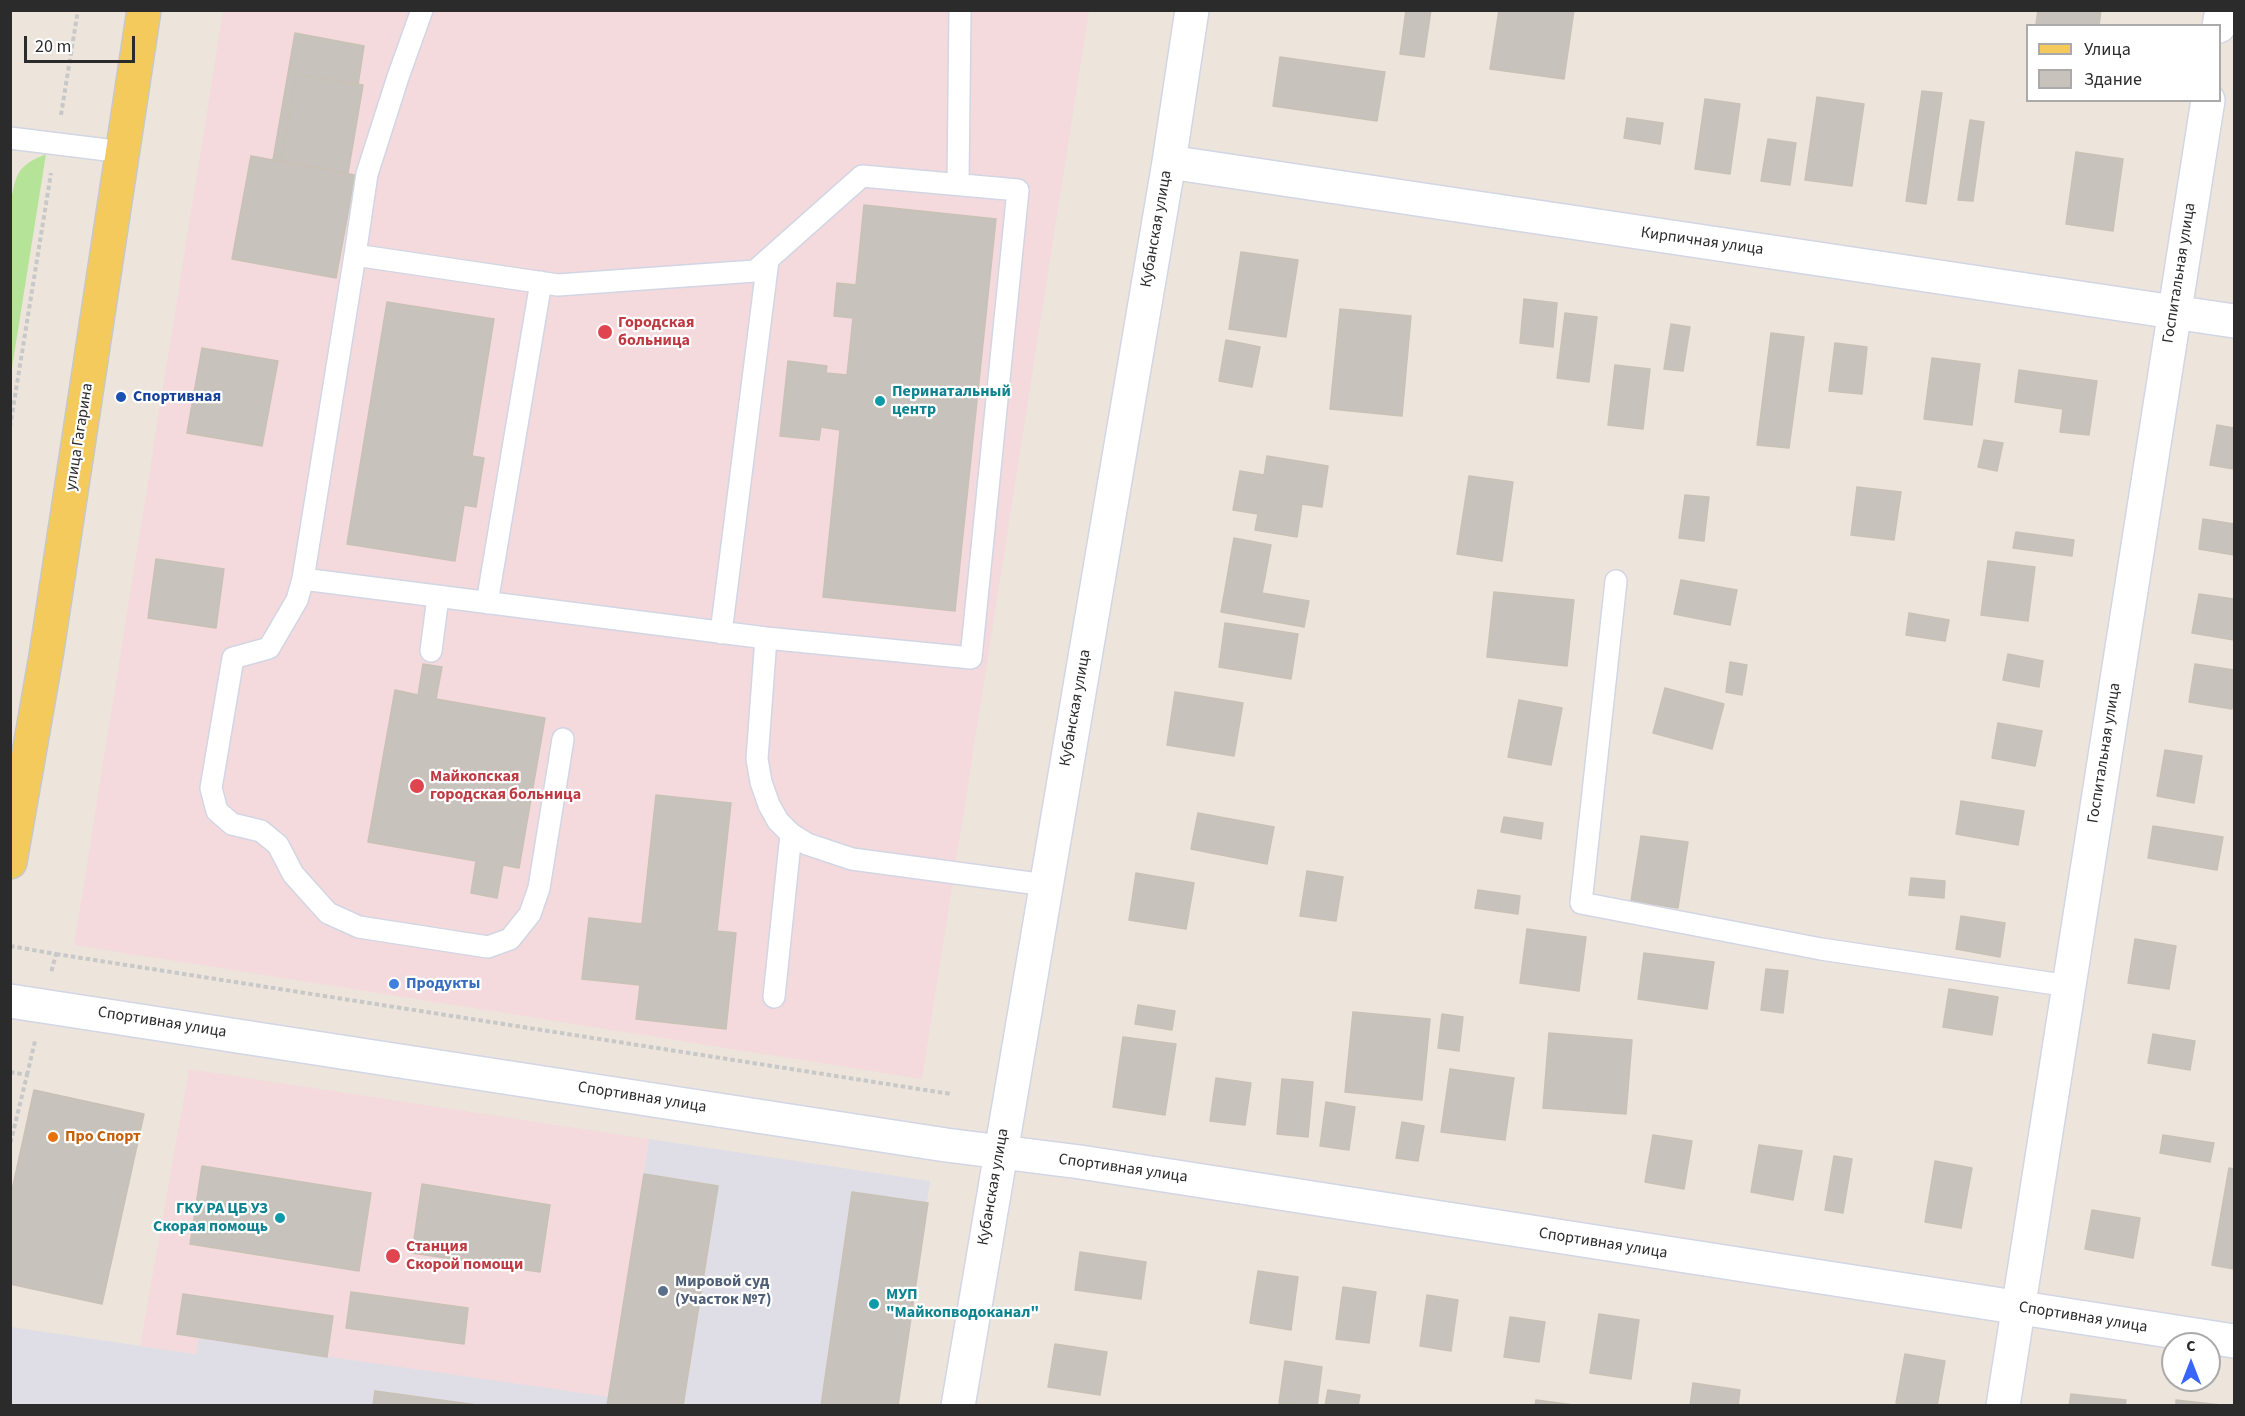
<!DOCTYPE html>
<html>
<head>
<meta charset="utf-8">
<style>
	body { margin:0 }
	#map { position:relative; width:2245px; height:1416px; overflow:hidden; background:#ede5dc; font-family:"Source Sans 3",sans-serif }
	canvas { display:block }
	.frame { position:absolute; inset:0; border:12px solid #2b2b2b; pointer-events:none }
	.legend { position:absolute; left:2026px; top:24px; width:195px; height:78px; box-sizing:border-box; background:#fff; border:2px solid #aaa; margin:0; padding:8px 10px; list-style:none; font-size:18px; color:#2b2b2b }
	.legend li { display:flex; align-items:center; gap:12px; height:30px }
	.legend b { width:30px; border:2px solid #aaa }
	.north { position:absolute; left:2161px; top:1332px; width:60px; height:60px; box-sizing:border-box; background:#fff; border:2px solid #aaa; border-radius:50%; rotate:0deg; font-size:16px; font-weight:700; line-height:24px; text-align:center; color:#2b2b2b }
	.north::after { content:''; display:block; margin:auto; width:21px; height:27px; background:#3965fd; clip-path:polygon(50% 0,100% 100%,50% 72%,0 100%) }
	.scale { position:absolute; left:24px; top:36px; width:111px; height:27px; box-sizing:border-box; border:3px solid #2b2b2b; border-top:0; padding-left:8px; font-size:18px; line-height:21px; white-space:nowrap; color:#2b2b2b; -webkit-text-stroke:4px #fff; paint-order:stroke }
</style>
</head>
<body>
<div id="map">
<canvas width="2245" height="1416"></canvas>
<div class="frame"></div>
<ul class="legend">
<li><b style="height:8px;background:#f3ca5b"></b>Улица</li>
<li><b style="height:16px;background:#c8c2bc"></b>Здание</li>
</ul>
<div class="north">С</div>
<div class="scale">20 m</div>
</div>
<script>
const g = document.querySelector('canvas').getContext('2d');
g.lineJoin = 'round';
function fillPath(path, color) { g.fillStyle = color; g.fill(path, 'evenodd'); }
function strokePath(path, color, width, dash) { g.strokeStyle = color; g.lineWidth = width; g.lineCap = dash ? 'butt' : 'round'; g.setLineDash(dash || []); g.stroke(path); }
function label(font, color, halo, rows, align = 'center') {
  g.font = font + ' "Source Sans 3",sans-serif'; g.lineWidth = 4.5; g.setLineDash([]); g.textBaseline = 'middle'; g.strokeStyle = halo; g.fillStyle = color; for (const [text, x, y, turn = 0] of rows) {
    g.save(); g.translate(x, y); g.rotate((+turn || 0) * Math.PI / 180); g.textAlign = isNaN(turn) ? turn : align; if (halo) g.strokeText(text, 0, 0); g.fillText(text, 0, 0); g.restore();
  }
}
fillPath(new Path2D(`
	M649,1139L930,1181L898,1405L11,1406V1327L195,1354L198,1338L608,1396Z`), '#dfdde5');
fillPath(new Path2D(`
	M223,11H1089L922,1079L74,945Z
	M189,1069L649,1139L609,1397L199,1338L196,1354L140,1346Z`), '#f4dadc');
fillPath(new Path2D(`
	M46,154L11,374V201C16,172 18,166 46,154Z`), '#b5e498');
const building = new Path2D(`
	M1406,10H1431L1424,57L1400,54Z
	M1499,10H1574L1564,79L1490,69Z
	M2038,10H2101L2099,26L2036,24Z
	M295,33L364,46L358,85L296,74L281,161L273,160Z
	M1280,57L1385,72L1377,121L1273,106Z
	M296,74L363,85L348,173L281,161Z
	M1922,91L1942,93L1926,204L1906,201Z
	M1817,97L1864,104L1852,186L1805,180Z
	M1705,99L1740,104L1730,174L1695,169Z
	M1627,118L1663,123L1660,144L1624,138Z
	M1970,120L1984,122L1973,201L1958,200Z
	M1768,139L1796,143L1790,185L1761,181Z
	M2076,152L2123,159L2113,231L2066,224Z
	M251,156L355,175L336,278L232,259Z
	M864,205L996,219L955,611L823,597L840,430L821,427L819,440L780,436L788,361L827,366L826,373L847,375L853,318L834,316L837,283L856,285Z
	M1241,252L1298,260L1286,337L1229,329Z
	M1524,299L1557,303L1553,347L1520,343Z
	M387,302L494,319L472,456L484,458L476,507L464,505L455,561L347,544Z
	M1340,309L1411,316L1402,416L1330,409Z
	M1565,313L1597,317L1589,382L1557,378Z
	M1671,324L1690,327L1683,371L1664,369Z
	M1771,333L1804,337L1789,448L1757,445Z
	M1226,340L1260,347L1252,387L1219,381Z
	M1835,343L1867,347L1862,394L1829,391Z
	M202,348L278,361L262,446L187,433Z
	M1932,358L1980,364L1972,425L1924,419Z
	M1615,365L1650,369L1643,429L1608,425Z
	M2019,370L2097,381L2089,435L2060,432L2063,409L2015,402Z
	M2217,425L2234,428V469L2210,465Z
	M1984,440L2003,443L1997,471L1978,467Z
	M1267,456L1328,466L1322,507L1302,504L1297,537L1255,530L1258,514L1233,510L1240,471L1264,475Z
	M1469,476L1513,482L1502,561L1457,554Z
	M1857,487L1901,492L1894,540L1851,535Z
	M1685,495L1709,497L1704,541L1679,538Z
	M2203,519L2234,524V555L2199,549Z
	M2016,532L2074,540L2072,556L2013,548Z
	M1234,538L1271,545L1262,593L1309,601L1304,627L1221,612Z
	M156,559L224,569L216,628L148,618Z
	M1988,561L2035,567L2028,621L1981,615Z
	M1681,580L1737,590L1730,625L1674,614Z
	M1494,592L1574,600L1567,666L1487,657Z
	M2199,594L2234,599V640L2192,633Z
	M1909,613L1949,620L1945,641L1906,635Z
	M1225,623L1298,634L1291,679L1219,667Z
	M2008,654L2043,661L2039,687L2003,680Z
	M1730,662L1747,665L1742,695L1726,692Z
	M423,664L442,667L436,699L545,718L519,868L503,865L497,898L471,893L476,861L368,842L395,690L418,695Z
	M2195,664L2234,670V694L2232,709L2189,702Z
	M1665,688L1724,704L1712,749L1653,733Z
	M1175,692L1243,703L1234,756L1167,745Z
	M1519,700L1562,708L1551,765L1508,757Z
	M1998,723L2042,731L2035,766L1992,758Z
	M2165,750L2202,756L2194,803L2157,796Z
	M656,795L731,803L717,931L736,933L726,1029L636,1019L640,985L582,979L589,918L642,924Z
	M1961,801L2024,811L2018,845L1956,834Z
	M1198,813L1274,827L1267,864L1191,849Z
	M1504,817L1543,823L1541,839L1501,832Z
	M2153,826L2223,837L2217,870L2148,858Z
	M1641,836L1688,842L1678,908L1631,901Z
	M1307,871L1343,877L1336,921L1300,916Z
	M1136,873L1194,883L1186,929L1129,920Z
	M1911,878L1945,881L1944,898L1909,895Z
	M1478,890L1520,896L1518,914L1475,908Z
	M1961,916L2005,923L2000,957L1956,949Z
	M1527,929L1586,937L1579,991L1520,983Z
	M2135,939L2176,946L2169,989L2128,983Z
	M1644,953L1714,962L1707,1009L1638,999Z
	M1766,969L1788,971L1783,1013L1761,1010Z
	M1949,989L1998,997L1992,1035L1943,1027Z
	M1138,1005L1175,1011L1172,1030L1135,1024Z
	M1353,1012L1430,1019L1422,1100L1345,1092Z
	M1442,1014L1463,1017L1459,1051L1438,1048Z
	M1549,1033L1632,1040L1626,1114L1543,1108Z
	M2153,1034L2195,1041L2190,1070L2148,1063Z
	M1123,1037L1176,1044L1165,1115L1113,1107Z
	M1450,1069L1514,1078L1505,1140L1441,1132Z
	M1216,1078L1251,1083L1245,1125L1210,1121Z
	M1282,1079L1313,1082L1308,1137L1277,1134Z
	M34,1090L144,1114L102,1304L10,1284V1199Z
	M1326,1102L1355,1107L1349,1150L1320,1146Z
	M1402,1122L1424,1126L1418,1161L1396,1158Z
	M1653,1135L1692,1141L1684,1189L1645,1182Z
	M2163,1135L2214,1143L2210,1162L2160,1153Z
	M1759,1145L1802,1151L1793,1200L1751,1192Z
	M1834,1156L1852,1159L1843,1213L1825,1210Z
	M1935,1161L1972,1168L1961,1228L1925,1222Z
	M202,1166L371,1193L359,1271L190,1244Z
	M2229,1168L2234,1169V1269L2212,1265Z
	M644,1174L718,1186L683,1406H607Z
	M422,1184L550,1205L540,1272L412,1253Z
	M852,1192L928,1203L898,1406H821Z
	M2092,1210L2140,1218L2133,1258L2085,1249Z
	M1080,1252L1146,1262L1141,1299L1075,1290Z
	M1258,1271L1298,1277L1291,1330L1250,1323Z
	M1343,1287L1376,1292L1369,1343L1336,1339Z
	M351,1292L468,1308L464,1344L346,1328Z
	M183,1294L333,1316L327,1357L177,1334Z
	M1427,1295L1458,1300L1451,1351L1420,1346Z
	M1599,1314L1639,1320L1631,1379L1590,1373Z
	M1510,1317L1545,1322L1539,1362L1504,1357Z
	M1055,1344L1107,1352L1100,1395L1048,1387Z
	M1905,1354L1945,1361L1937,1406L1896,1403Z
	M1285,1361L1322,1367L1317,1406L1279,1403Z
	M1693,1383L1740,1390L1738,1406H1690Z
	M1328,1390L1360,1395L1358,1406H1325Z
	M375,1391L484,1406H373Z
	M2071,1394L2126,1400L2125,1406H2069Z
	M1536,1400L1574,1405V1406H1535Z
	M2176,1400L2221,1405V1406H2176Z`);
fillPath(building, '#c8c2bc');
strokePath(building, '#c8c1b6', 1.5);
const lane = new Path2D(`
	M10,138L123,152
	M958,183L960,10
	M355,255L367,174L398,77L422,10
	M303,579L766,638L757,759L761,782L769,805L778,821L791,834L807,844L852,859L1046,885
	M1616,581L1581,903L1821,949L2069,986
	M487,603L541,282
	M721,633L768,260
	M431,651L438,597
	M563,739L539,888L530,914L510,939L488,947L359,927L328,913L293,874L278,845L261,831L232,824L217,811L211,788L233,658L269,648L297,600L303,579L355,255L558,285L755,271L862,176L1018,190L971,658L766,638
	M774,997L791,834`);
const street = new Path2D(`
	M2219,26L2222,10
	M1169,162L2234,321
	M958,1406L1169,162L1192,10
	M2003,1406L2208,100`);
const secondary = new Path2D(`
	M10,1001L946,1145L1080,1162L2234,1341`);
const primary = new Path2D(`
	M10,862L46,656L144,10`);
strokePath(lane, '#d2d6e4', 24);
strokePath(street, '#d2d6e4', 36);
strokePath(secondary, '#d2d6e4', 36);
strokePath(primary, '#c8c8c8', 36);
strokePath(new Path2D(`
	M61,115L78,10
	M10,427L51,173
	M10,946L56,954L51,973
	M56,954L951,1094
	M10,1072L27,1075L10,1145
	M27,1075L35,1041`), '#c8c8c8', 4, [4.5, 3]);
strokePath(lane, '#fff', 21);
strokePath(street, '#fff', 33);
strokePath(secondary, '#fff', 33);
strokePath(primary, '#f3ca5b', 33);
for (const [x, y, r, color] of [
	[605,332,8,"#e0444e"],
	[121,397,6,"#1a4fb4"],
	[880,401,6,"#0f9aa8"],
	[417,786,8,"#e0444e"],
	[394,984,6,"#3f7fe0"],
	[53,1137,6,"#e8710a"],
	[280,1218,6,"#0f9aa8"],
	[393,1256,8,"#e0444e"],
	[663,1291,6,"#5c6f8a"],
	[874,1304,6,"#0f9aa8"]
]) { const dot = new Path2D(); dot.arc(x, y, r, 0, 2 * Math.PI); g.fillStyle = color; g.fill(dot); strokePath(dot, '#fff', 2); }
label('16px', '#2b2b2b', '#fff', [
	["Кубанская улица",1157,229,-80],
	["Кирпичная улица",1702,242,8],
	["Госпитальная улица",2180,273,-81],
	["улица Гагарина",80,437,-81],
	["Кубанская улица",1076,708,-80],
	["Госпитальная улица",2105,753,-81],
	["Спортивная улица",162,1023,9],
	["Спортивная улица",642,1098,9],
	["Спортивная улица",1123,1169,8],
	["Кубанская улица",994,1187,-80],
	["Спортивная улица",1603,1244,9],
	["Спортивная улица",2083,1318,9]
]);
label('bold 16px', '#be3a42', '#fff', [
	["Городская",618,323],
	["больница",618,341],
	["Майкопская",430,777],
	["городская больница",430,795],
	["Станция",406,1247],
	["Скорой помощи",406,1265]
], 'left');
label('bold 16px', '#0d838f', '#fff', [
	["Перинатальный",892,392],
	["центр",892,410],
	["ГКУ РА ЦБ УЗ",268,1209,"right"],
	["Скорая помощь",268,1227,"right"],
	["МУП",886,1295],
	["\"Майкопводоканал\"",886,1313]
], 'left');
label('bold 16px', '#164399', '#fff', [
	["Спортивная",133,397]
], 'left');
label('bold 16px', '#366cbe', '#fff', [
	["Продукты",406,984]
], 'left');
label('bold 16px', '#c56008', '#fff', [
	["Про Спорт",65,1137]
], 'left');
label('bold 16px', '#4e5e75', '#fff', [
	["Мировой суд",675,1282],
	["(Участок №7)",675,1300]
], 'left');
</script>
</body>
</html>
